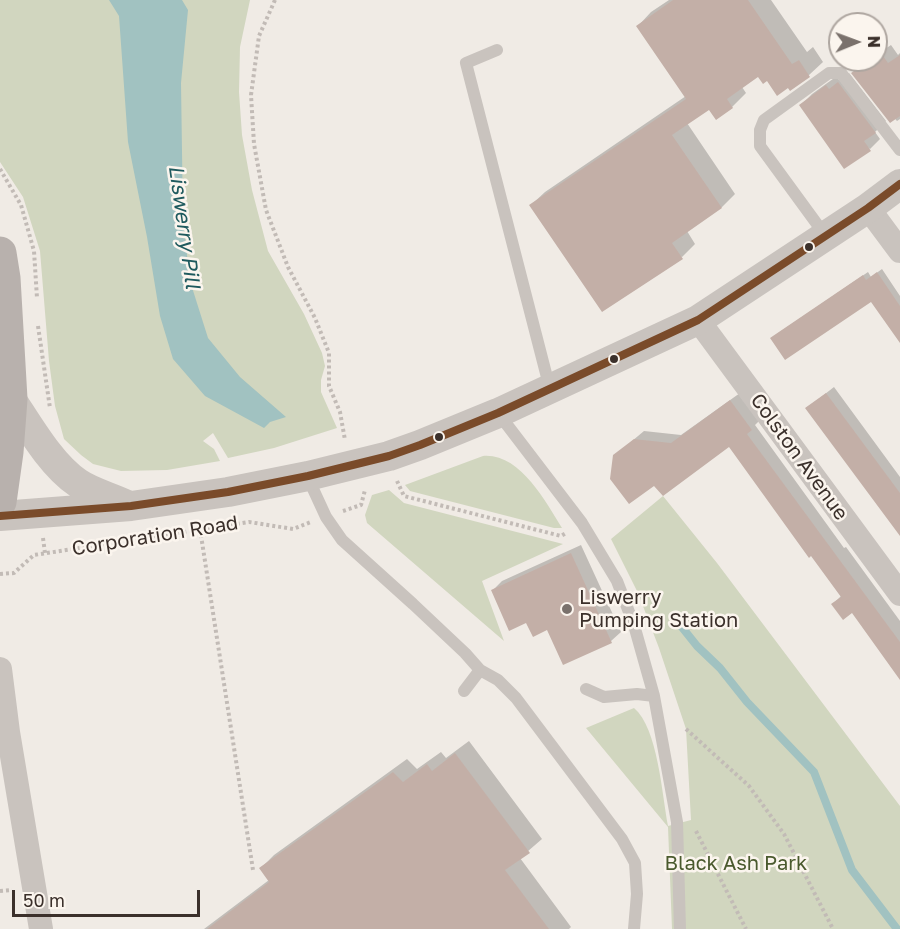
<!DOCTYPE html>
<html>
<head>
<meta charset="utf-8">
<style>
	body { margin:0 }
	#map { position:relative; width:900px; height:929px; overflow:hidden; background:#f0ebe5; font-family:"Golos Text",sans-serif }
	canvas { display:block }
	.north { position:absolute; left:828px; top:12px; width:60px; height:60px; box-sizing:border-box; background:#fbf5ee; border:2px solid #aea6a0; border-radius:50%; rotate:89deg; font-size:16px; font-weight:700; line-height:24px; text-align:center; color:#3b302b }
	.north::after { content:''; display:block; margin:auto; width:21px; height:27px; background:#7a716c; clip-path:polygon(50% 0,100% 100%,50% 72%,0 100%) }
	.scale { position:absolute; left:12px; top:890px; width:188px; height:27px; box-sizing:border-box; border:3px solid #3b302b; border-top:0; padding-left:8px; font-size:18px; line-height:21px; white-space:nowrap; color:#3b302b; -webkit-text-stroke:4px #fbf5ee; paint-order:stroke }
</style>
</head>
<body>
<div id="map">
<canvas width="900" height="929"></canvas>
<div class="north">N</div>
<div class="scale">50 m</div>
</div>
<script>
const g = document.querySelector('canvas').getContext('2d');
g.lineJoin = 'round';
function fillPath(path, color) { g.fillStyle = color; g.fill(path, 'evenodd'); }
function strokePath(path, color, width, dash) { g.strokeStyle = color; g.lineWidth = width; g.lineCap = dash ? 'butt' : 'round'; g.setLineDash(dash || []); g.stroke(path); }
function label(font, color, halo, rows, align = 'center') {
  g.font = font + ' "Golos Text",sans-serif'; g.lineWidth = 5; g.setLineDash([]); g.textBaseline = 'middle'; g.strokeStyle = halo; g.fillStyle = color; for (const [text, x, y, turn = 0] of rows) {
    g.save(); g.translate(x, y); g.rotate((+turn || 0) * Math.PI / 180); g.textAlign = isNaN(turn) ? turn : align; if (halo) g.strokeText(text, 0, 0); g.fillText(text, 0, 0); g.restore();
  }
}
fillPath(new Path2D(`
	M0,0H250L240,47L239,92L242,135L252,190L268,251L304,314L322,353L325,366L321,380V392L337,428L274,448L228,458L213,433L203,441L214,449L220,461L167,470L121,471L93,464L81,455L64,439L55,406L49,361L40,251L23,197L0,162Z
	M483,456C520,453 545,501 562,528H554L410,491L405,485Z
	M389,490L404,503L563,544L482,581L504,641L367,523L365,515L372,495Z
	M663,496L717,563L900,806V929H672L668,827L586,728L634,708C658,728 662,795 668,826L691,820L686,729L659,648L638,593L611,539Z`), '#d1d6bf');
fillPath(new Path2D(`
	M109,0H182L188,10L181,83L183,220L190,281L208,338L240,377L286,417L270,422L264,428L205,396L173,359L160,316L147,237L128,142L119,16Z`), '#a1c2c1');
fillPath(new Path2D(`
	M669,0H771L807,52L813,47L823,62L809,75L790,89L759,75L742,87L746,93L732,107L716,118L709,107L687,123L735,194L722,207L687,231L695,244L682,257L531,205L545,192L686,96L638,26L651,12Z
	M891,45L898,55L900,53V119L897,121L853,73L869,60H876V55Z
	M849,73L886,121L875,132L880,139L870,149L801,105L812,94L837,76L839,80Z
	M882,269L900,296V340L872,300L777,334L868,272L871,277Z
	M834,387L900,477V532L807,408Z
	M740,393L760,420L755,425L844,548L846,547L900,621V676L853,611L833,604L842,595L730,445L654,483L614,456L644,431L681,435Z
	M581,545L621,632L611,641L548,628L493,590L502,581Z
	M469,741L542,839L520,858L571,927L569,929H204L269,880L261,868L274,855L407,759L417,769L441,752L446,758Z`), '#0003');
strokePath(new Path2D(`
	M677,621L697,646L720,668L747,702L814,772L852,870L897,929`), '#a1c2c1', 8);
fillPath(new Path2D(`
	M673,0H748L792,64L799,60L810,77L790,91L788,88L777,96L767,81L763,84L758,77L727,99L733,108L716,120L709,110L672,135L722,208L672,243L683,259L602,312L529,205L686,99L636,26Z
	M881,53L888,63L900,55V116L890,123L851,73L870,60H876V56Z
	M838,82L876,133L864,141L871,151L844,169L799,105L826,85L829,89Z
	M877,272L900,306V343L871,302L785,360L770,338L863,275L866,280Z
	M826,393L900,493V536L805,408Z
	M730,400L752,430L747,434L900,642V680L852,613L843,620L831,604L841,597L811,556L809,558L729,447L663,496L654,486L629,504L610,479L613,455L634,439L671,443Z
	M571,553L612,643L563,665L547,630L533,637L526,623L509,631L491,590Z
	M455,753L530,853L505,870L549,929H207L269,882L259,868L393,772L403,782L427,764L432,771Z`), '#c3afa7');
strokePath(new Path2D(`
	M275,0L259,36L251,95L254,144L266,210L288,267L315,318L329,353V386L340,412L345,440
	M0,169L21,205L34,251L37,298
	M38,326L50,408
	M397,481L404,496L561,536L566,533
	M343,511L361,505L365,490
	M200,529L253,870
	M43,538L45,553
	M0,574L14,573L34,555L249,522L293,529L311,522
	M686,729L749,786L784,834L833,929
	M696,831L746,929
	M0,891L12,890`), '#c2bbb6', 4, [3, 3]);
strokePath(new Path2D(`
	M497,50L466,63L550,389
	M825,235L760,146V130L764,120L829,73H841L900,150
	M498,413L582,523L617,581L634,625L654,696L677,822L680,929
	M308,478L326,517L342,540L413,604L465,653L480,670L498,680L516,698L622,839L635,863L637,894L634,929
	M586,689L604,697L637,694L654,696
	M464,691L480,670`), '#c9c3be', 12);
strokePath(new Path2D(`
	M868,208L900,251
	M698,320L900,594
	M0,669L8,732L41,929`), '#c9c3be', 24);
strokePath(new Path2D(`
	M11,399C29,426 51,465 78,483C91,492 110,497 125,504
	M0,516L131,506L228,492L308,476L389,456L420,445L498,413L698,320L868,208L900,184`), '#c9c3be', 30);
strokePath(new Path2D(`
	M0,253L4,278L11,399L7,452L0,502`), '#b8b1ad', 33);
strokePath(new Path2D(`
	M0,516L131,506L228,492L308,476L389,456L420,445L498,413L698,320L868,208L900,184`), '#7a4b2a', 8);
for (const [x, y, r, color] of [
	[809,247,5,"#3b302b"],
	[614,359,5,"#3b302b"],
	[439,437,5,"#3b302b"],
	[567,609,6,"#7a716c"]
]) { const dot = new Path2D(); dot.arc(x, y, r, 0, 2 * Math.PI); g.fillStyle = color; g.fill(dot); strokePath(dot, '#fbf5ee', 2); }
label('20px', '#3b302b', '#fbf5ee', [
	["Colston Avenue",799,457,54],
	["Corporation Road",155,536,-9]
]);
label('20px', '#3b302b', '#fbf5ee', [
	["Liswerry",579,598],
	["Pumping Station",579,621]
], 'left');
label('20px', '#4a5a2e', '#fbf5ee', [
	["Black Ash Park",736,864]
]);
label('italic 21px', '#1f5a5e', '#fbf5ee', [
	["Liswerry Pill",184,227,82]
]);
</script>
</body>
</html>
